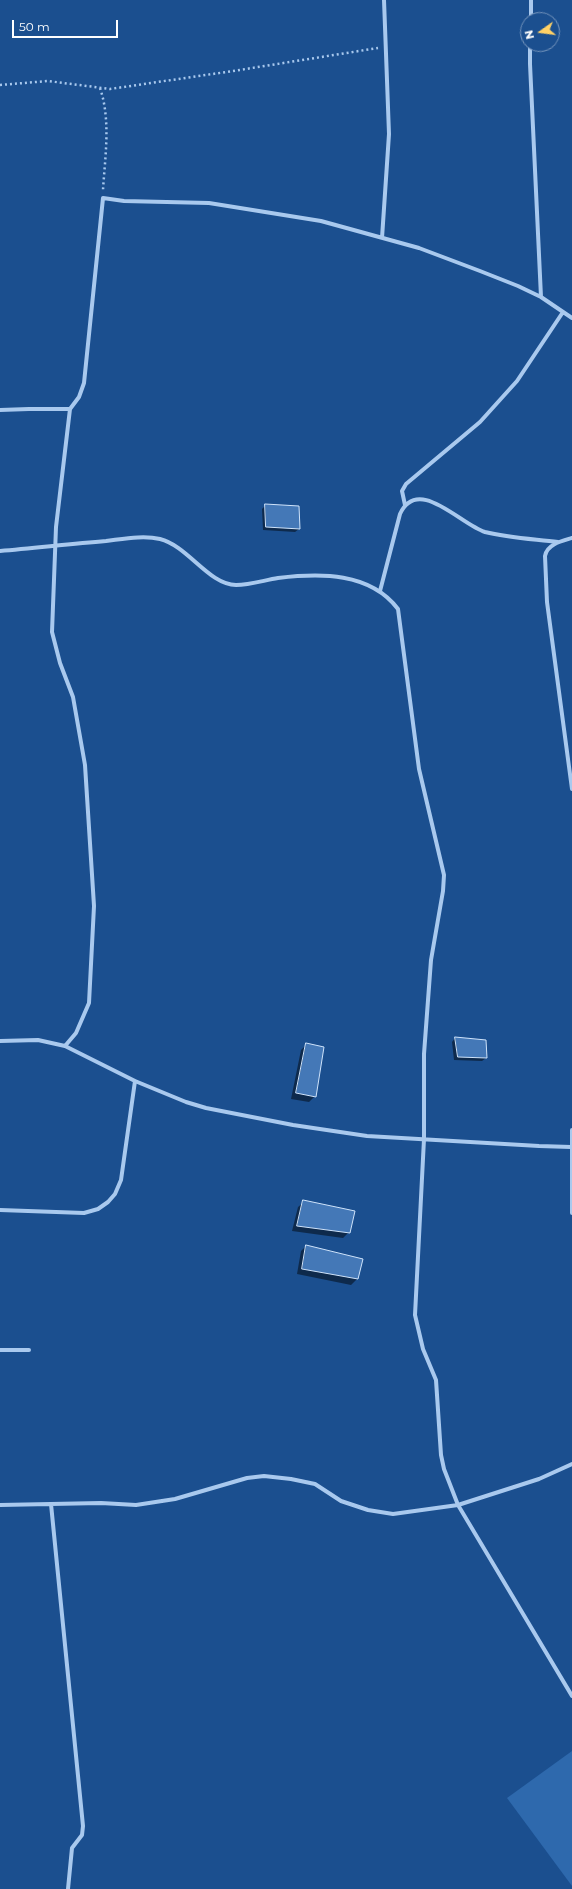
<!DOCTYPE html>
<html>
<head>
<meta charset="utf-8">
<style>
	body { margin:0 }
	#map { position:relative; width:572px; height:1889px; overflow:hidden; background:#1b4f8f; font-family:Montserrat,sans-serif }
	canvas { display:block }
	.north { position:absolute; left:520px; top:12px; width:40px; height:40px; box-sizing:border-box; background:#1b4f8f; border:1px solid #7695bc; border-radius:50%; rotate:256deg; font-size:11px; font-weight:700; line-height:16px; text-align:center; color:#fff }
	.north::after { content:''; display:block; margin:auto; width:14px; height:18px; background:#ffd166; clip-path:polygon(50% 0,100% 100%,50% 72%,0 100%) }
	.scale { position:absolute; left:12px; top:20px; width:106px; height:18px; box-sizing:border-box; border:2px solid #fff; border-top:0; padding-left:5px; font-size:12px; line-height:14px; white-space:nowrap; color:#fff; -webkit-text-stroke:3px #1b4f8f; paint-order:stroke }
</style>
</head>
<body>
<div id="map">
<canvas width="572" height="1889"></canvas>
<div class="north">N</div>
<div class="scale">50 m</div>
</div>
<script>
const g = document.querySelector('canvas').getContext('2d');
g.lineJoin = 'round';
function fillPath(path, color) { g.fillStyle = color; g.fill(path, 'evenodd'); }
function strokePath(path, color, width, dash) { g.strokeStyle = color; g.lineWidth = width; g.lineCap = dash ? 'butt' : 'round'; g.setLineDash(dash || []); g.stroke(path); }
fillPath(new Path2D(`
	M572,1751V1886L507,1798Z`), '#2e69ad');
fillPath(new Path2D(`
	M266,505L299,529L295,532L263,530L262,509Z
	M455,1038L486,1058L482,1061L454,1060L452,1042Z
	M307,1044L315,1096L309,1102L291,1099L301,1050Z
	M304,1202L349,1232L343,1238L292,1231L298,1207Z
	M306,1246L362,1260L357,1279L351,1285L297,1274L301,1251Z`), '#0007');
const building = new Path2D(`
	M265,504L299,506L300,529L266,527Z
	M455,1037L486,1040L487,1058L458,1057Z
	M306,1043L324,1047L316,1097L296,1093Z
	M303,1200L355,1211L350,1233L297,1226Z
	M306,1245L363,1259L358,1279L302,1269Z`);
fillPath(building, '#4478b7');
strokePath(building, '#cfe3fa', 1);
strokePath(new Path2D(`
	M0,85L48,81L110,89L233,71L378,48
	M100,88C111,120 105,157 103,190`), '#a9c9ee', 2.5, [2, 3]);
strokePath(new Path2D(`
	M531,20V0
	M530,44V64L541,297
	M382,238L389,134L384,0
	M0,410L29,409H70
	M405,505L402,491L406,484L480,422L517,381L563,312
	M572,538C562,541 547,544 545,556L547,602L572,789
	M0,551C35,548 70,544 106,541C123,539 143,535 160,539C188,546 209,585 236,585C250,585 265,580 278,578C320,573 370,572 398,609L419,769L444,875L443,891L431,960L424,1054V1139L415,1315L423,1349L436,1380L441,1455L444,1469L458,1505L539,1479L572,1464
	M380,591L400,514C418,475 461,525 485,532C509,538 534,539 558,542
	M0,1041L38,1040L65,1046L135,1081L186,1102L206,1108L293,1125L367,1136L539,1146L571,1147
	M65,1046L76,1033L89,1003L94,906L85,765L73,697L60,663L52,632L56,527L70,409L79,397L84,383L103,198L124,201L209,203L321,221L419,248L480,271L518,286L541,297L572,318
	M572,1130V1213
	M0,1210L84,1213L98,1209L108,1202L115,1194L121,1180L135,1081
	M0,1350H29
	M51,1504L83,1826L82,1835L72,1848L68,1889
	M0,1505L101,1503L136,1505L175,1499L247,1478L264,1476L291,1479L315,1484L341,1501L368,1510L393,1514L458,1505L572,1696`), '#a9c9ee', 4);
</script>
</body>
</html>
